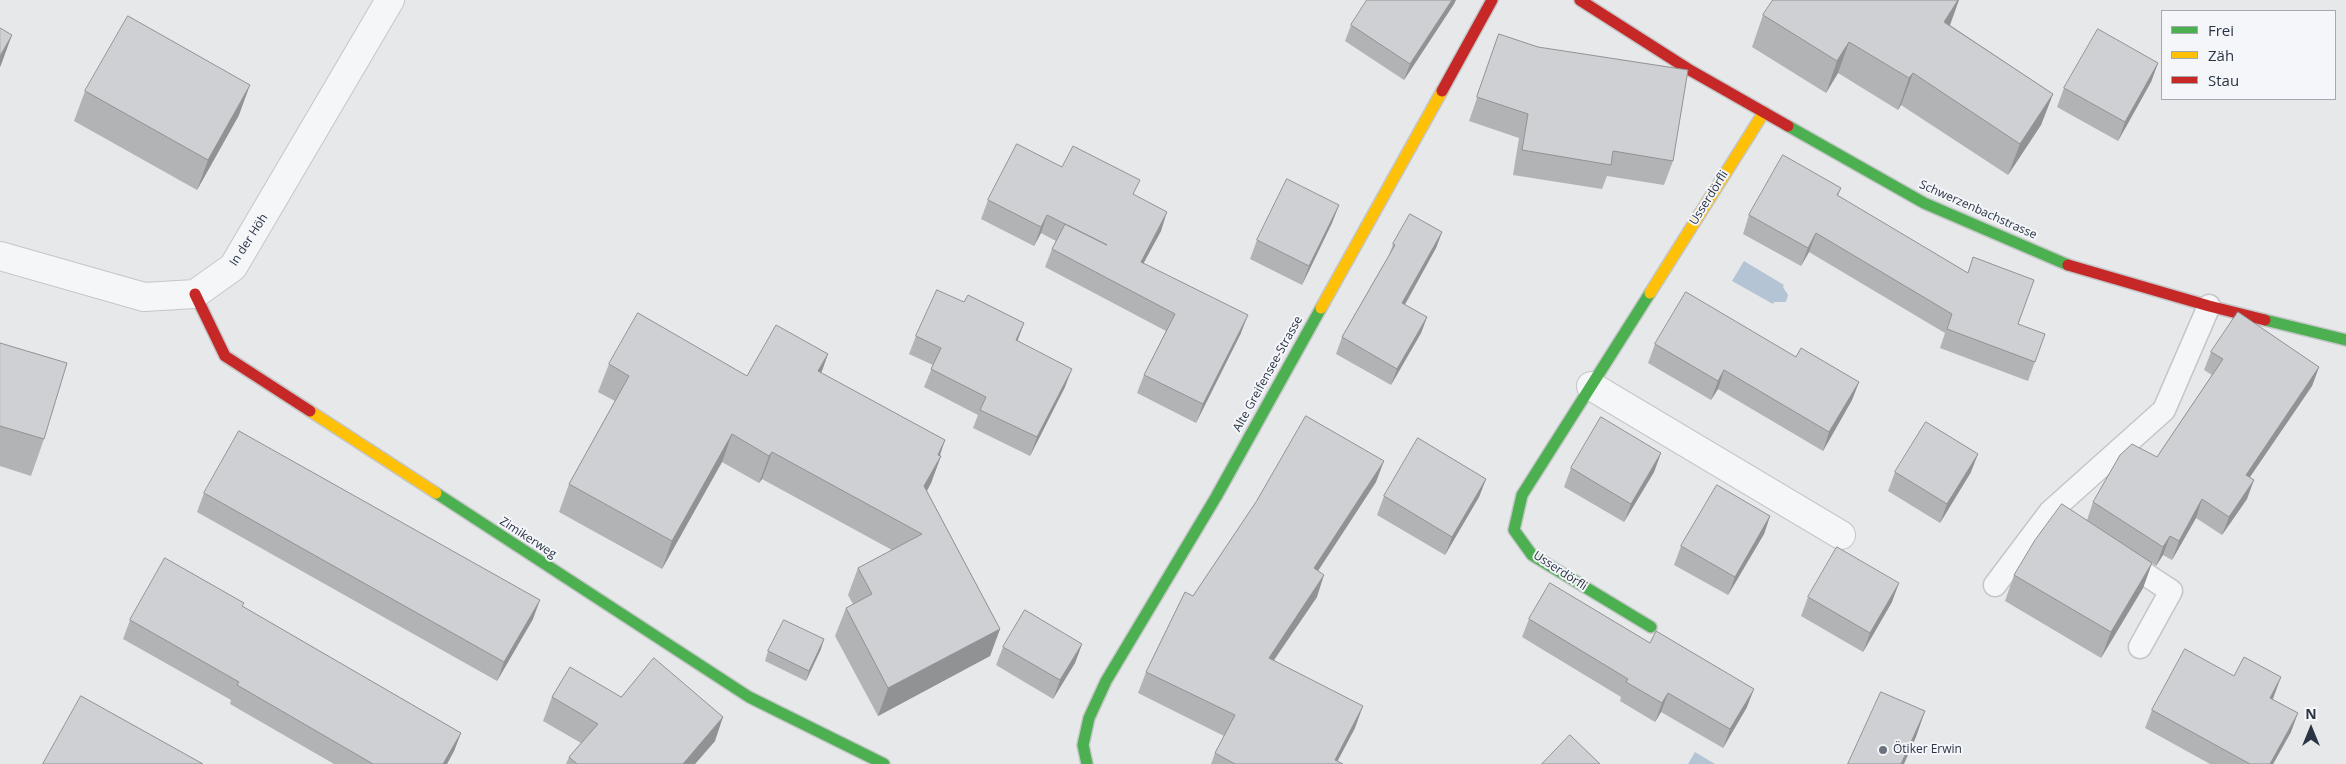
<!DOCTYPE html>
<html>
<head>
<meta charset="utf-8">
<style>
	body { margin:0 }
	#map { position:relative; width:2346px; height:764px; overflow:hidden; background:#e6e8ea; font-family:"Open Sans",sans-serif }
	canvas { display:block }
	.legend { position:absolute; left:2161px; top:10px; width:175px; height:90px; box-sizing:border-box; background:#f4f6f9; border:1px solid #a4a8b1; margin:0; padding:6px 9px; list-style:none; font-size:15px; color:#2b3445 }
	.legend li { display:flex; align-items:center; gap:10px; height:25px }
	.legend b { width:25px; border:1px solid #a4a8b1 }
	.north { position:absolute; left:2286px; top:704px; width:50px; height:50px; -webkit-text-stroke:4px #f4f6f9; paint-order:stroke; rotate:0deg; font-size:14px; font-weight:700; line-height:20px; text-align:center; color:#2b3445 }
	.north::after { content:''; display:block; margin:auto; width:18px; height:22px; background:#2b3445; clip-path:polygon(50% 0,100% 100%,50% 72%,0 100%) }
</style>
</head>
<body>
<div id="map">
<canvas width="2346" height="764"></canvas>
<ul class="legend">
<li><b style="height:6px;background:#4caf50"></b>Frei</li>
<li><b style="height:6px;background:#ffc107"></b>Zäh</li>
<li><b style="height:6px;background:#c62828"></b>Stau</li>
</ul>
<div class="north">N</div>
</div>
<script>
const g = document.querySelector('canvas').getContext('2d');
g.lineJoin = 'round';
function fillPath(path, color) { g.fillStyle = color; g.fill(path, 'evenodd'); }
function strokePath(path, color, width, dash) { g.strokeStyle = color; g.lineWidth = width; g.lineCap = dash ? 'butt' : 'round'; g.setLineDash(dash || []); g.stroke(path); }
function label(font, color, halo, rows, align = 'center') {
  g.font = font + ' "Open Sans",sans-serif'; g.lineWidth = 4; g.setLineDash([]); g.textBaseline = 'middle'; g.strokeStyle = halo; g.fillStyle = color; for (const [text, x, y, turn = 0] of rows) {
    g.save(); g.translate(x, y); g.rotate((+turn || 0) * Math.PI / 180); g.textAlign = isNaN(turn) ? turn : align; if (halo) g.strokeText(text, 0, 0); g.fillText(text, 0, 0); g.restore();
  }
}
fillPath(new Path2D(`
	M1744,261L1784,285L1783,287L1788,295L1786,302H1774L1773,304L1732,281Z
	M1695,752L1715,764H1688Z`), '#b4c4d5');
const lane = new Path2D(`
	M2122,559L2171,591L2140,647
	M1995,585L2050,512L2164,410L2209,306`);
const street = new Path2D(`
	M0,256L144,297L195,294L233,267L390,0
	M1591,386L1841,535`);
const fast = new Path2D(`
	M1788,126L1924,203L2068,265
	M1650,293L1522,495L1514,530L1532,555L1651,627
	M2265,320L2346,340
	M436,493L749,697L884,764
	M1087,764L1083,745L1089,718L1106,681L1216,497L1321,308`);
const slow = new Path2D(`
	M1650,293L1764,112
	M1321,308L1442,91
	M310,411L436,493`);
const jam = new Path2D(`
	M1580,0L1688,69L1788,126
	M1442,91L1492,0
	M2068,265L2209,306L2265,320
	M195,294L225,356L310,411`);
strokePath(lane, '#c4c6c8', 25);
strokePath(street, '#c4c6c8', 30);
strokePath(fast, '#c4c6c8', 14);
strokePath(slow, '#c4c6c8', 14);
strokePath(jam, '#c4c6c8', 14);
strokePath(lane, '#f5f6f7', 22);
strokePath(street, '#f5f6f7', 28);
strokePath(fast, '#4caf50', 11);
strokePath(slow, '#ffc107', 11);
strokePath(jam, '#c62828', 11);
fillPath(new Path2D(`
	M1454,4L1404,80L1345,41L1351,25Z
	M1763,15L1950,25L2053,94L2041,125L2008,175L1901,105L1898,110L1838,73L1826,93L1752,47Z
	M1499,34L1673,161L1664,185L1607,176L1602,189L1513,175L1519,138L1469,121Z
	M2158,63L2151,82L2118,141L2057,107L2064,88Z
	M85,91L239,115L197,190L74,121Z
	M1062,167L1135,195L1161,231L1143,263L1241,333L1196,423L1137,393L1144,375L1166,331L1045,267L1052,249L1056,241L1041,233L1034,246L981,219L988,200Z
	M1841,188L1838,196L2018,324L2045,334L2028,381L1940,348L1945,333L1809,252L1801,266L1743,234L1749,215Z
	M1339,205L1332,223L1302,285L1250,259L1257,240Z
	M1442,232L1436,248L1405,305L1427,317L1421,333L1391,385L1336,354L1342,337L1389,255L1393,244Z
	M964,302L1024,323L1017,341L1065,387L1030,456L973,428L978,415L924,387L933,365L909,354L916,336Z
	M0,343L44,439L31,476L0,466Z
	M1655,344L1796,357L1859,382L1852,400L1823,451L1718,389L1711,400L1648,363Z
	M2211,352L2319,367L2312,386L2250,477L2247,499L2222,535L2196,518L2172,560L2163,555L2156,566L2152,563L2143,588L2101,658L2005,601L2014,575L2087,520L2093,502L2157,457L2212,375L2204,370Z
	M828,354L821,373L945,440L940,455L941,456L931,483L927,491L1000,629L990,656L878,716L835,636L846,608L853,604L848,595L858,568L892,550L762,479L759,483L722,462L662,569L559,512L569,484L615,401L598,392L609,364L747,376Z
	M1661,453L1654,472L1624,522L1564,487L1571,468Z
	M1895,472H1971L1940,523L1888,491Z
	M1486,479L1479,497L1445,555L1377,515L1384,496Z
	M1376,482L1318,571L1317,597L1274,660L1355,728L1337,761L1343,764H1211L1215,753L1224,736L1138,693L1146,672L1193,596Z
	M204,493L533,619L497,681L197,512Z
	M1770,516L1764,534L1728,595L1674,565L1681,546Z
	M1808,597L1892,602L1863,652L1801,616Z
	M243,607L461,733L454,751L447,764H334L230,704L231,700L123,639L130,620Z
	M1529,619L1747,707L1723,748L1661,712L1655,722L1620,701L1621,697L1522,637Z
	M1082,644L1075,663L1053,699L996,665L1003,647Z
	M821,649L806,681L765,661L768,651Z
	M2234,676L2274,696L2273,699L2291,732L2273,764H2210L2145,728L2152,710Z
	M552,697H621L715,741L695,764H566L569,757L581,743L543,721Z`), '#b1b3b5');
fillPath(new Path2D(`
	M1452,0H1456L1454,4L1404,80L1410,64Z
	M1958,0H1959L1949,28L1944,22Z
	M12,35L1,65L0,67V56Z
	M1849,42L1838,73L1826,93L1837,61Z
	M2158,63L2151,82L2118,141L2125,122Z
	M1913,73L1901,105L1898,110L1909,78Z
	M250,85L239,115L197,190L208,160Z
	M2053,94L2041,125L2008,175L2020,144Z
	M1339,205L1332,223L1302,285L1309,266Z
	M1167,212L1161,231L1134,281L1141,262Z
	M1047,215L1041,233L1034,246L1041,227Z
	M1442,232L1436,248L1396,320L1402,303Z
	M1816,233L1809,252L1801,266L1808,248Z
	M1248,315L1241,333L1196,423L1203,404Z
	M1427,317L1421,333L1391,385L1397,369Z
	M1024,323L1017,342L1016,340Z
	M828,354L818,382V371Z
	M2319,367L2312,386L2239,493L2246,475Z
	M1072,369L1065,387L1030,456L1037,437Z
	M1724,370L1718,389L1711,400L1718,381Z
	M1859,382L1852,400L1823,451L1829,432Z
	M732,434L722,462L662,569L672,541Z
	M945,440L937,463L941,456L931,483L914,514L924,486L938,455Z
	M772,452L762,479L759,483L769,456Z
	M1661,453L1654,472L1624,522L1631,504Z
	M1978,454L1971,472L1940,523L1947,504Z
	M1384,461L1376,482L1306,589L1314,568Z
	M1486,479L1479,497L1445,555L1452,537Z
	M2254,480L2247,499L2222,535L2229,517Z
	M2202,499L2196,518L2172,560L2179,541Z
	M1770,516L1764,534L1728,595L1735,577Z
	M2170,536L2163,555L2156,566L2163,547Z
	M2152,563L2143,588L2101,658L2111,632Z
	M1324,575L1317,597L1261,679L1269,658Z
	M1899,583L1892,602L1863,652L1870,633Z
	M540,600L533,619L497,681L504,662Z
	M1000,629L990,656L878,716L888,688Z
	M824,639L821,649L806,681L809,671Z
	M1082,644L1075,663L1053,699L1060,680Z
	M2281,677L2274,696L2263,716L2270,698Z
	M1754,689L1747,707L1723,748L1730,729Z
	M1668,693L1661,712L1655,722L1662,703Z
	M1363,706L1355,728L1336,764L1335,760Z
	M1925,711L1916,737L1904,764H1901Z
	M2298,713L2291,732L2273,764H2270Z
	M723,717L715,741L695,764H683Z
	M461,733L454,751L447,764H443Z`), '#909294');
const building = new Path2D(`
	M1367,0H1452L1410,64L1351,25Z
	M1773,0H1958L1944,22L2053,94L2020,144L1913,73L1909,78L1849,42L1837,61L1763,15Z
	M128,16L250,85L208,160L85,91Z
	M0,28L12,35L0,56Z
	M2098,29L2158,63L2125,122L2064,88Z
	M1499,34L1538,47L1688,70L1673,161L1613,151L1611,165L1522,150L1528,114L1477,97Z
	M1017,144L1062,167L1073,146L1140,180L1133,194L1167,212L1141,262L1248,315L1203,404L1144,375L1175,314L1052,249L1065,224L1107,245L1047,215L1041,227L988,200Z
	M1783,155L1841,188L1837,195L1968,273L1973,257L2034,280L2018,324L2045,334L2035,362L1947,329L1952,314L1816,233L1808,248L1749,215Z
	M1287,179L1339,205L1309,266L1257,240Z
	M1410,214L1442,232L1402,303L1427,317L1397,369L1342,337L1395,245L1393,244Z
	M937,290L964,302L968,295L1024,323L1016,340L1072,369L1037,437L980,410L986,397L931,369L941,348L916,336Z
	M1686,292L1796,357L1801,348L1859,382L1829,432L1724,370L1718,381L1655,344Z
	M2238,312L2319,367L2246,475L2254,480L2229,517L2202,499L2179,541L2170,536L2163,547L2093,502L2120,455L2132,444L2157,457L2223,359L2211,352Z
	M638,313L747,376L776,325L828,354L818,371L945,440L938,455L941,456L924,486L1000,629L888,688L846,608L872,594L858,568L922,534L772,452L769,456L732,434L672,541L569,484L629,376L609,364Z
	M0,343L67,363L44,439L0,426Z
	M1306,416L1384,461L1314,568L1324,575L1269,658L1363,706L1335,760L1343,764H1235L1215,753L1235,715L1146,672L1185,592L1193,596L1256,502Z
	M1601,417L1661,453L1631,504L1571,468Z
	M1926,422L1978,454L1947,504L1895,472Z
	M239,431L540,600L504,662L204,493Z
	M1418,438L1486,479L1452,537L1384,496Z
	M1717,485L1770,516L1735,577L1681,546Z
	M2062,504L2152,563L2111,632L2014,575L2035,540Z
	M1837,547L1899,583L1870,633L1808,597Z
	M165,558L244,603L242,606L461,733L443,764H373L237,685L239,682L130,620Z
	M1550,583L1650,643L1656,631L1754,689L1730,729L1668,693L1662,703L1626,682L1628,679L1529,619Z
	M1025,610L1082,644L1060,680L1003,647Z
	M784,620L824,639L809,671L768,651Z
	M2185,649L2234,676L2244,657L2281,677L2270,698L2298,713L2270,764H2250L2152,710Z
	M654,658L723,717L683,764H577L569,757L598,724L552,697L570,667L621,697Z
	M1881,692L1925,711L1901,764H1848Z
	M81,696L203,764H43Z
	M1570,735L1600,764H1542Z`);
fillPath(building, '#ced0d3');
strokePath(building, '#909294', 1);
for (const [x, y, r, color] of [
	[1883,750,5,"#6c737f"]
]) { const dot = new Path2D(); dot.arc(x, y, r, 0, 2 * Math.PI); g.fillStyle = color; g.fill(dot); strokePath(dot, '#f4f6f9', 2); }
label('12px', '#2b3445', '#f4f6f9', [
	["Usserdörfli",1709,198,-58],
	["Schwerzenbachstrasse",1978,210,24],
	["In der Höh",249,240,-57],
	["Alte Greifensee-Strasse",1268,374,-61],
	["Zimikerweg",528,538,33],
	["Usserdörfli",1560,571,33]
]);
label('12px', '#2b3445', '#f4f6f9', [
	["Ötiker Erwin",1893,750]
], 'left');
</script>
</body>
</html>
